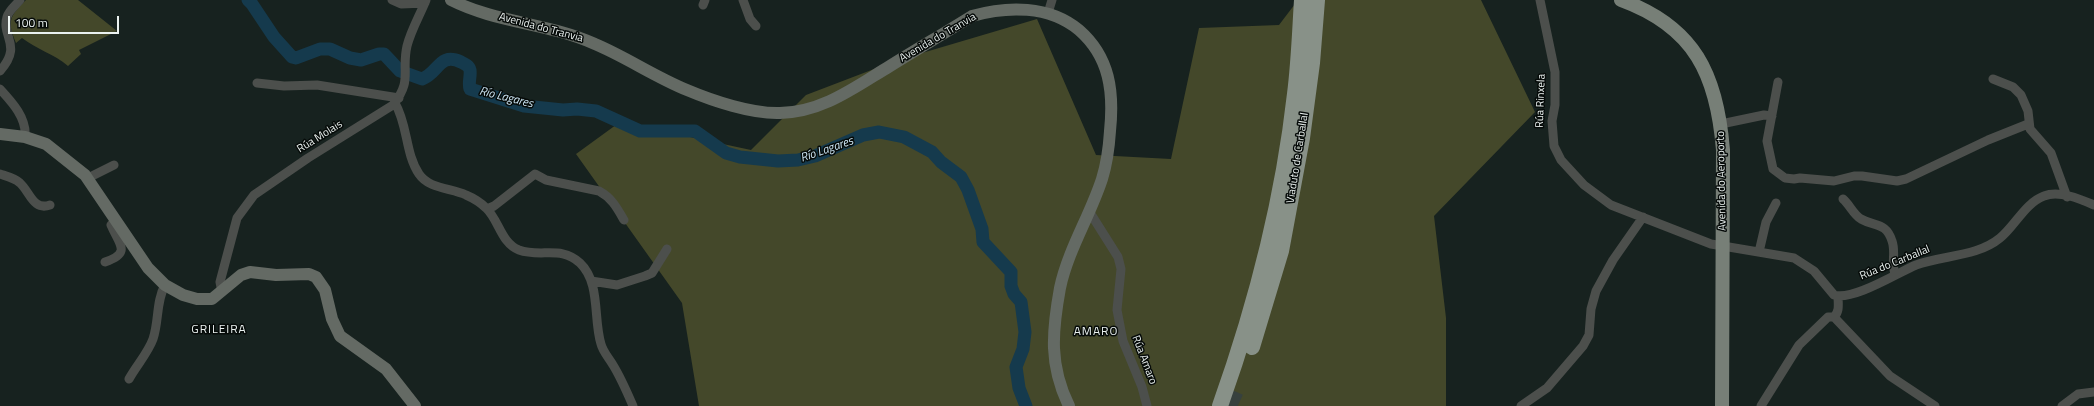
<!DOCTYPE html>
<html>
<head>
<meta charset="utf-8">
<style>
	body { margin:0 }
	#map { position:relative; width:2094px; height:406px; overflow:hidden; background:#17221f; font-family:"Titillium Web",sans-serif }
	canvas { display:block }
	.scale { position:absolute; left:8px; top:16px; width:111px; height:18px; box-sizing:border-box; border:2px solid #ebf2f0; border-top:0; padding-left:5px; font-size:12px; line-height:14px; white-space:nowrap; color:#ebf2f0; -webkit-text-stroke:3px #060b09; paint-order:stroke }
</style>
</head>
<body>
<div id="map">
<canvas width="2094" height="406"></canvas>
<div class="scale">100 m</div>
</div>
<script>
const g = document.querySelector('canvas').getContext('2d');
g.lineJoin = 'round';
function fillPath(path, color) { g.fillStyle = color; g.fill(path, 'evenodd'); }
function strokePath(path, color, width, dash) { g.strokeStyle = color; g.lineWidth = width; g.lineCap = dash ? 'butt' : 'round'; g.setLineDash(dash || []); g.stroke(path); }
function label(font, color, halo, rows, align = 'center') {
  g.font = font + ' "Titillium Web",sans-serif'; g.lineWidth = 3; g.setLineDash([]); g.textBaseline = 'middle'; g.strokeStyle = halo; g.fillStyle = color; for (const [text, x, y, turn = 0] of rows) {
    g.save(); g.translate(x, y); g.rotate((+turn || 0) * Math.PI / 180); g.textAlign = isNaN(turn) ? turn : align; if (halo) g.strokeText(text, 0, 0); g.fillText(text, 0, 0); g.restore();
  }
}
fillPath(new Path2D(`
	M26,0H78L117,31L79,50L81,54L68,66C54,54 36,49 22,38L16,43C7,21 9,17 26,0Z
	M1298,0H1481L1535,112L1434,216L1446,318V406H699L682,303L576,154L620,122L751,150L806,95L895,61L1037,19L1096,155L1171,159L1199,28L1279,25Z`), '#44482a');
strokePath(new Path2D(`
	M248,0L252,4L274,37L292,57L296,58L320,49H330L350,58L361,60L379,54H384L400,71L422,79C439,73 439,52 461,62C465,64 469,66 470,70C471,77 468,82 470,89L524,106L563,110L577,109L596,111L640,131H695L726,153L740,157L778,161L798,160L815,156L863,135L879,132L904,137L932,152L941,162L961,177L968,190L982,229L983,242L1011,272V286L1014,294L1021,302L1025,332L1023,349L1016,367L1019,388L1026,406`), '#153a4d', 13);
strokePath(new Path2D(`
	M1229,406L1237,388`), '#37413e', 16, [16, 8]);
strokePath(new Path2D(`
	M392,0L401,4L425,3
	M743,0L750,19L756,26
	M1540,0L1555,72V105L1552,121L1554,146L1561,160L1584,185L1611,205L1711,244L1794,258L1814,271L1834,295C1853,301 1897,273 1916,265C1943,255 1977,257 2000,238C2015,226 2025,203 2044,196C2059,190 2080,199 2094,205
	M703,5L705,0
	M1048,13L1052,0
	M0,71C23,45 1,37 7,17C9,10 16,5 20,0
	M1993,79L2013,87L2021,95L2028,111L2030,129L2051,153L2067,197
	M1778,82L1767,141L1773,169L1785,178L1794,179L1800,178L1834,181L1854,176H1862L1897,181L1906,179L1988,140L2028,124
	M257,83L284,86L317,85L399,98
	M0,89C12,102 27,118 25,137
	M395,103C408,125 405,153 419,174C429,189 451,188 466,195C473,198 480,202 486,208C499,220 501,243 519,250C541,258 561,245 580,263C601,283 593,319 601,344C603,352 609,358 613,365C621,378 627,392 633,406
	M1721,124L1764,115L1772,116
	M0,174C6,176 15,178 20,183C30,192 33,211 50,205
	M88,178L114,165
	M1843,199C1850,205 1853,214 1861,219C1875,227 1886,222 1892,241C1896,252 1891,263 1895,274
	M487,209L494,206L535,174L546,180L599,191C612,198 617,208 624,220
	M1089,211L1118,257L1121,269L1117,310L1123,341L1142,387L1147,406
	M1759,252L1766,222L1776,203
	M105,262C132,253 119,244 111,225L115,221
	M591,281L617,285L645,276L652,273L667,249
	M222,292L220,282L237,218L254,195L308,158L393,105C413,80 401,72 407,46C411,30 420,15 426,0
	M1834,317L1890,376L1935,406
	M129,379C136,366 148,353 153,339C159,322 156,301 165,285
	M1521,406L1547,388L1583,346L1589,335L1591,309L1596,291L1613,260L1643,217
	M1761,406L1799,345L1828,317H1834C1840,311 1838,304 1838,296
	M2062,406L2078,394L2094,392`), '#4c4f4c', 9);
strokePath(new Path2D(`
	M451,0C496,23 549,23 595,44C626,57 655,77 687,90C713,101 752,114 780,113C823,112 855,87 890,66C917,49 945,33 972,16C1007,6 1049,5 1079,30C1110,57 1114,92 1110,131C1109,147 1107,163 1102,179C1090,216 1068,250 1060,288C1052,332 1049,365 1069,406
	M0,134L25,137L46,144L85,175L148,268L165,285L183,295L197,299H212L241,275L250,272L276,275L309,274L316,277L325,290L332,319L340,336L386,369L415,406`), '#646a64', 12);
strokePath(new Path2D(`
	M1621,0C1695,27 1717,75 1723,150L1722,406`), '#777f77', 14);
strokePath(new Path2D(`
	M1252,347L1281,251L1302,138L1312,63L1317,0
	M1220,406C1256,305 1283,201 1295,94C1299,63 1300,31 1302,0`), '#889188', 16);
label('11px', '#ebf2f0', '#060b09', [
	["Avenida do Tranvia",541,28,15],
	["Avenida do Tranvia",938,38,-30],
	["Rúa Rinxela",1541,101,-88],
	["Rúa Molais",320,137,-32],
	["Viaduto de Carballal",1298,158,-81],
	["Avenida do Aeroporto",1722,181,-91],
	["Rúa do Carballal",1895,263,-22],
	["Rúa Amaro",1144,360,69]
]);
label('italic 12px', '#cee7f6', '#060b09', [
	["Río Lagares",506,98,14],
	["Río Lagares",827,150,-19]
]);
g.letterSpacing = '1px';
label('12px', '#ebf2f0', '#060b09', [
	["GRILEIRA",219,330],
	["AMARO",1096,332]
]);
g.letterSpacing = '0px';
</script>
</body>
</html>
